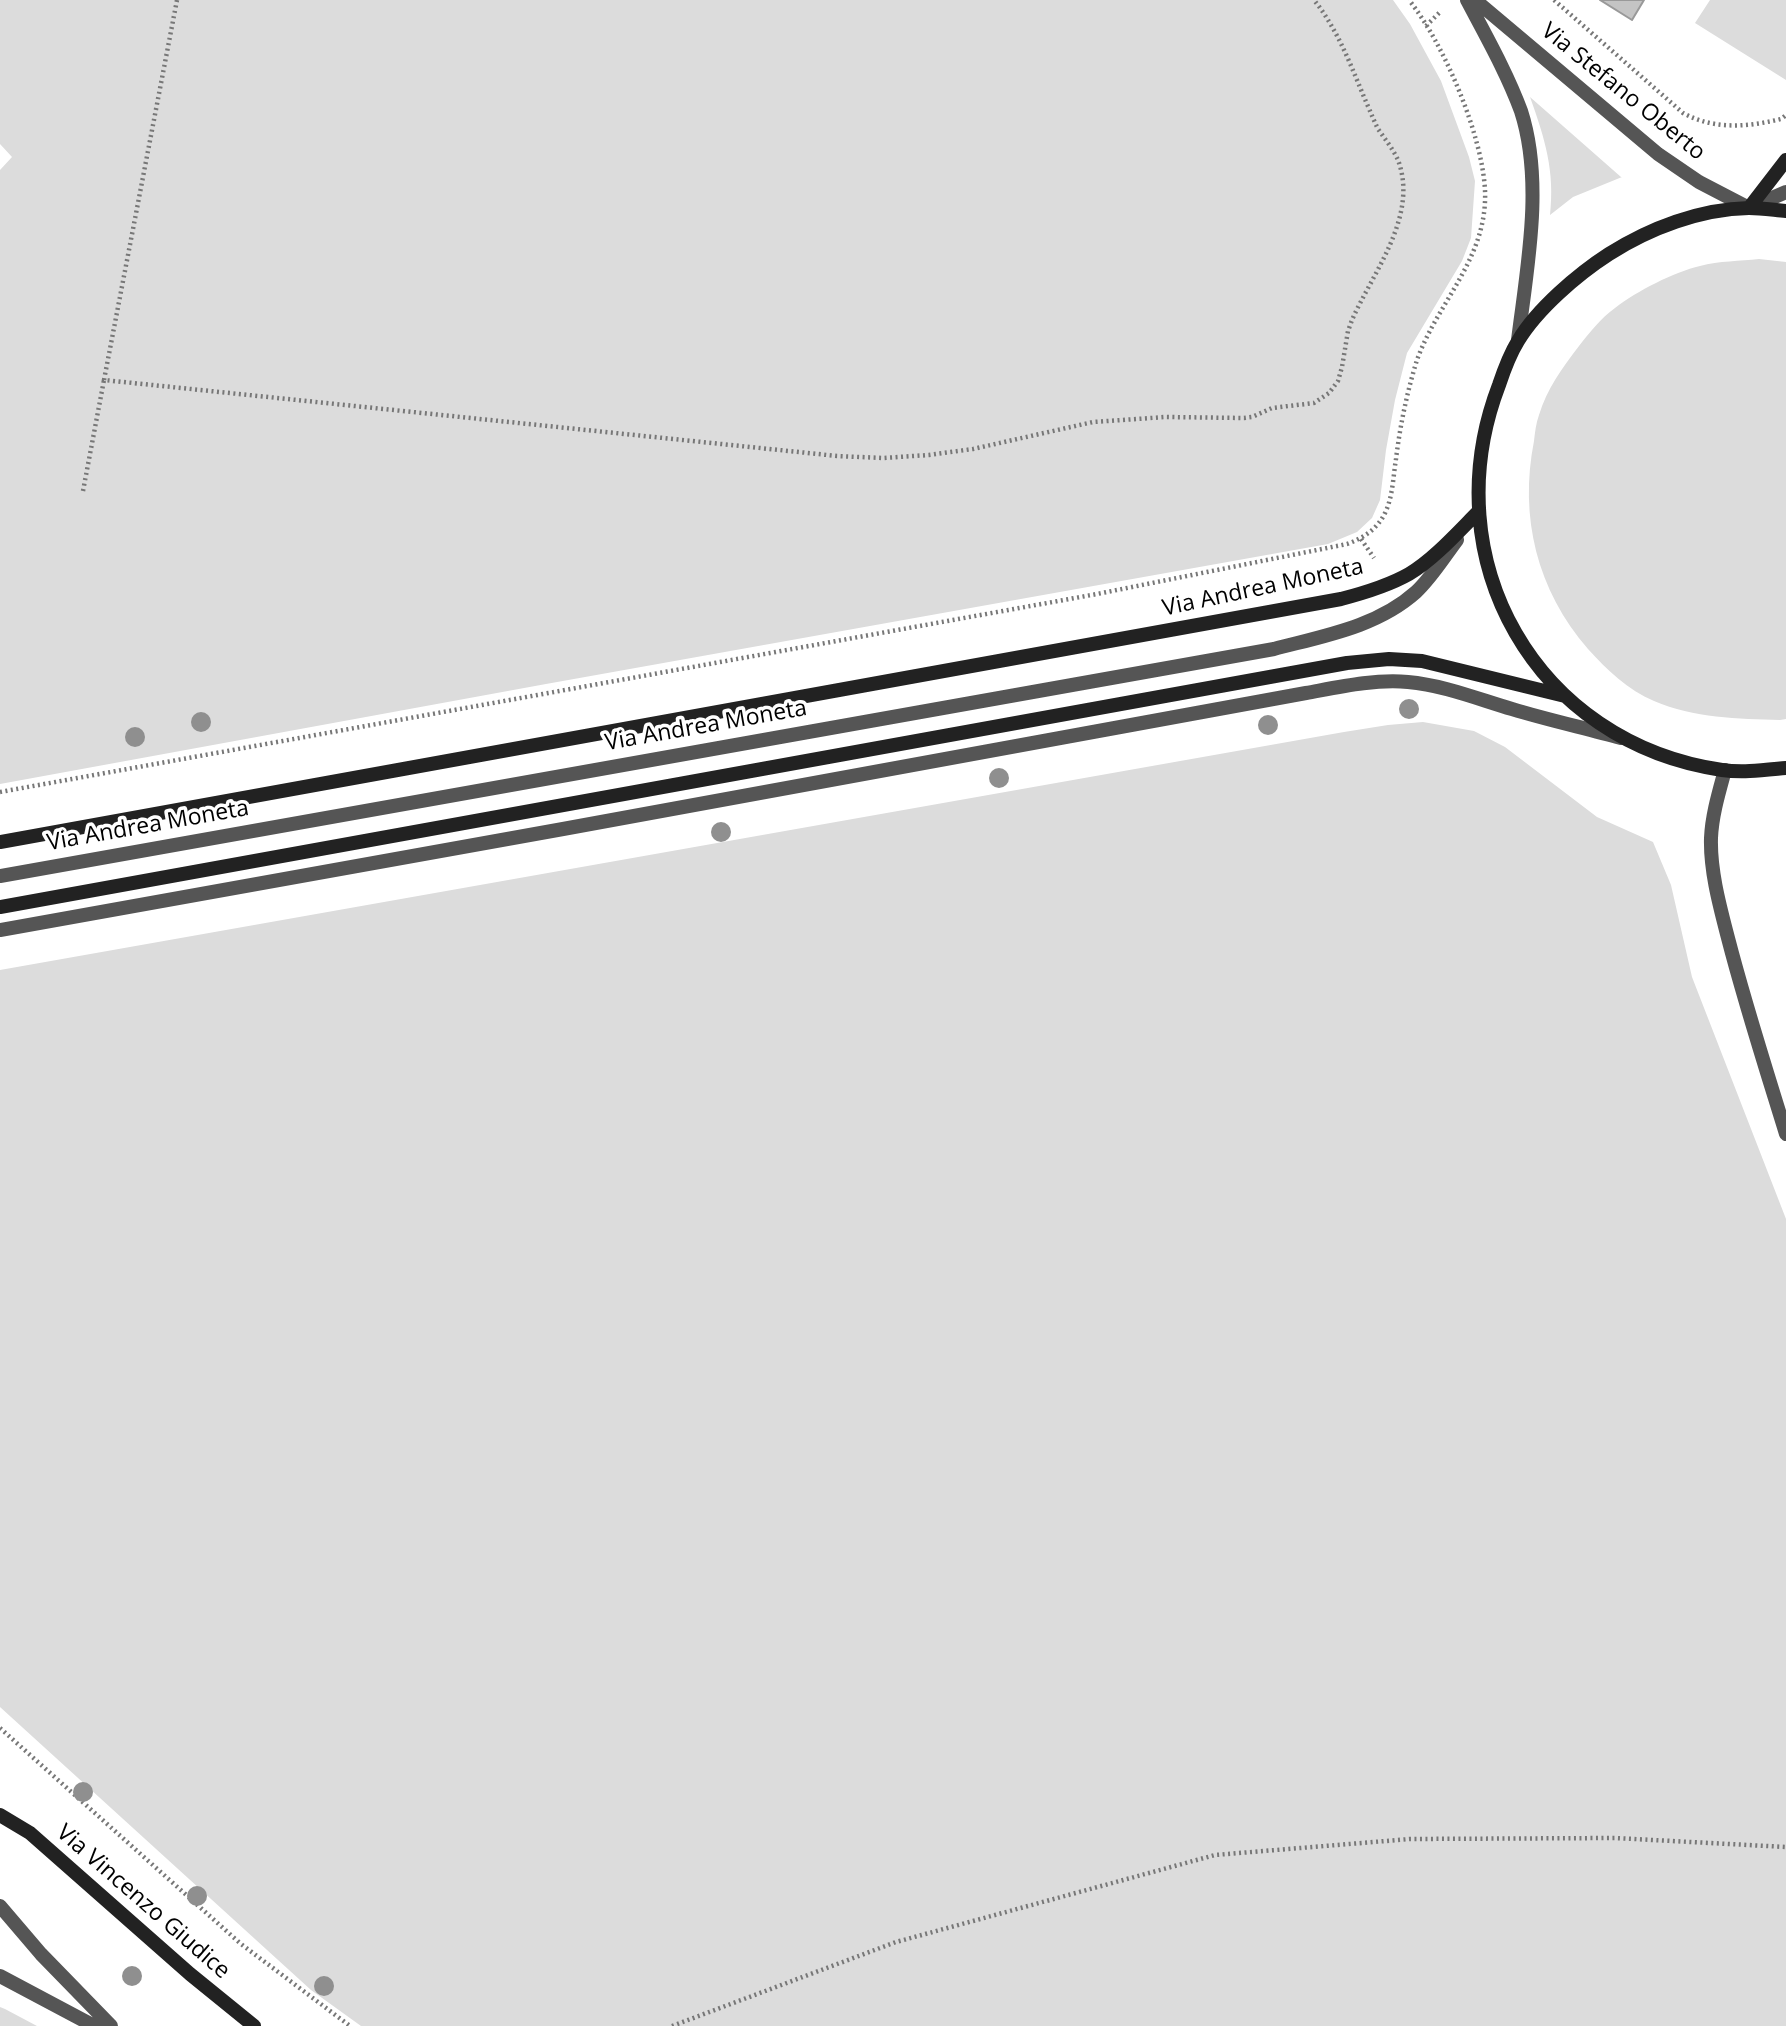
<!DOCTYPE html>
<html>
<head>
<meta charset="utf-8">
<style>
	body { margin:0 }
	canvas { display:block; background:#fff }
</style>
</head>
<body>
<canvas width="1786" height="2026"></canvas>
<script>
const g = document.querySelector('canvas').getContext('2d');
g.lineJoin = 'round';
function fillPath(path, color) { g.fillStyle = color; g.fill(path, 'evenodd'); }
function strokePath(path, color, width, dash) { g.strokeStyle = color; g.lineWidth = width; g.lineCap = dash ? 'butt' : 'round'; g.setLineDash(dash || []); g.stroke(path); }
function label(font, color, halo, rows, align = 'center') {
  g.font = font + ' "Open Sans",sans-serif'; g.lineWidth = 7; g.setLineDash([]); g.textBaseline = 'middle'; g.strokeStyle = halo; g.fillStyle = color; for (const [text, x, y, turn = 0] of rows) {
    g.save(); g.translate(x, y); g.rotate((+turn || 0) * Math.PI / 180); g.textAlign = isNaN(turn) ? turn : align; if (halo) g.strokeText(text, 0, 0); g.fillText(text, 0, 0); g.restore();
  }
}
fillPath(new Path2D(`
	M0,0H1393L1410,24L1441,81L1469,157L1475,181L1471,238L1462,261L1407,353L1395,400L1386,450L1380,500L1372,518L1357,532L1328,544L546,684L0,784V170L12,157L0,144Z
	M1710,0H1786V80L1695,23Z
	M1530,97L1621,177H1622L1573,197L1550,215C1555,171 1545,139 1530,97Z
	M1759,259L1786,262V719L1780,720C1738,719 1694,718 1654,701C1628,690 1607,670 1588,649C1537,590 1519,517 1534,441C1535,432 1536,423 1539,415C1547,389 1562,368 1579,346C1589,333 1601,318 1615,308C1637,291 1674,272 1700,266C1719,261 1740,261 1759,259Z
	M1423,722L1474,731L1505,747L1597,817L1653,842L1671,885L1692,977L1786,1219V2026H361L311,1990L0,1707V970L1344,732L1388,725Z
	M0,2007L5,2009L37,2026H0Z`), '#dcdcdc');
const building = new Path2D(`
	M1600,0H1644L1632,20Z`);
fillPath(building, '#c4c4c4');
strokePath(building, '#999', 2);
strokePath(new Path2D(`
	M177,0L104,380L837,456L883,458L929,455L973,449L1093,422L1165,417L1244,418L1252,417L1272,408L1314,403L1329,393L1338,381L1342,367L1348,331L1352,320C1373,272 1419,216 1398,160C1393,149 1385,139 1378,129C1374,121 1371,113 1367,104C1352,69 1339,31 1314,0
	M1554,0L1683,113C1714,130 1748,127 1781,119L1786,115
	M1426,26L1440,12
	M83,491L104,380
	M1361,539L1374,558
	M0,792L1097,594L1347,544C1363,538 1376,530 1384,515C1393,498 1393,477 1396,459C1400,426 1407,392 1417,360C1438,301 1488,258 1485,190C1482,134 1444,44 1409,0
	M0,1728L241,1944L350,2026
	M672,2026L896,1942L1215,1855L1410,1839L1615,1838L1786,1847`), '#777', 4.5, [2, 3.5]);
strokePath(new Path2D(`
	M1749,208L1786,192
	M0,876L1274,649C1323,636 1377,627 1416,592C1432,577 1444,557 1457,540
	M0,930L563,829L1306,693C1339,687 1374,679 1408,682C1443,685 1478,699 1512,709C1548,720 1585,728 1621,738
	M0,1906L41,1954L111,2026
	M0,1976L94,2026`), '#555', 14);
strokePath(new Path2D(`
	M1467,0C1486,36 1507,73 1521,111C1544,182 1527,268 1518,340
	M1475,0L1658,154L1699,182L1749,208
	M1725,770C1719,792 1712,815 1711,838C1710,871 1720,907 1728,938C1745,1004 1766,1069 1786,1134`), '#555', 14);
strokePath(new Path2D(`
	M1749,208L1786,160
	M1786,211C1774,210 1761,208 1749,208C1700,209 1650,228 1609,254C1578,274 1537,309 1518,341C1510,354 1504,370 1499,385C1432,560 1536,743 1722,770C1743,773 1765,770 1786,768
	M0,842L1341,599C1364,593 1388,586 1409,574C1434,559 1458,532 1479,511
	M0,907L1347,663L1389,659L1422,661L1565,696
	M0,1815L30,1833L190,1974L254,2026`), '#222', 14);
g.fillStyle = '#8f8f8f';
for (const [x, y] of [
	[1409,709],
	[201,722],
	[1268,725],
	[135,737],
	[999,778],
	[721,832],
	[83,1792],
	[197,1896],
	[132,1976],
	[324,1986]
]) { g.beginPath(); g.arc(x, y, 10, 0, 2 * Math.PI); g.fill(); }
label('23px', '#000', '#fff', [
	["Via Stefano Oberto",1623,92,39],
	["Via Andrea Moneta",1263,588,-12],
	["Via Andrea Moneta",706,726,-10],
	["Via Andrea Moneta",148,826,-10],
	["Via Vincenzo Giudice",143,1902,41]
]);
</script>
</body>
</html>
